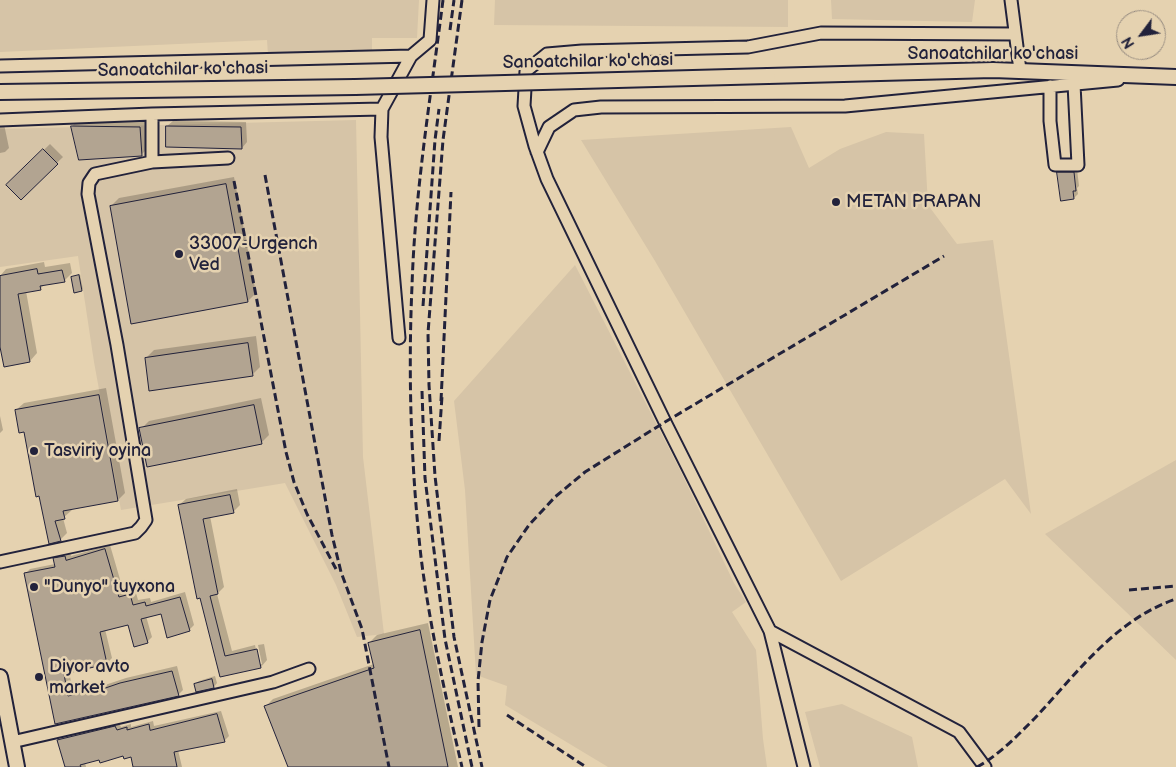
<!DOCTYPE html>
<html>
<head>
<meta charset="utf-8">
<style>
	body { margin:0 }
	#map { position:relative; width:1176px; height:767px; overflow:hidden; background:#e5d2b0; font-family:"Balsamiq Sans",sans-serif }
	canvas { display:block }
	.north { position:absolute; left:1116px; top:10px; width:50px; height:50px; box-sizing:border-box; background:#e5d2b0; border:1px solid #978c81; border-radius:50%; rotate:239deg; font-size:14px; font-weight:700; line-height:20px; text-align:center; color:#22223b }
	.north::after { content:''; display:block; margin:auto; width:18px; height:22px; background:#22223b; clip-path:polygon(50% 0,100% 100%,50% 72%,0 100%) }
</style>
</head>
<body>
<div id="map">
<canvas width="1176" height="767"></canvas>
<div class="north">N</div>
</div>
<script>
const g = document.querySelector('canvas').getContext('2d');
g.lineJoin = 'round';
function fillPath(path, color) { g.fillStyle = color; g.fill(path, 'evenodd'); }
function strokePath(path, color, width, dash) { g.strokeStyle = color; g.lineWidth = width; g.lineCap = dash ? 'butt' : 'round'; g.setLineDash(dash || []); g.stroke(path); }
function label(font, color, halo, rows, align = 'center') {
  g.font = font + ' "Balsamiq Sans",sans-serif'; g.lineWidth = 5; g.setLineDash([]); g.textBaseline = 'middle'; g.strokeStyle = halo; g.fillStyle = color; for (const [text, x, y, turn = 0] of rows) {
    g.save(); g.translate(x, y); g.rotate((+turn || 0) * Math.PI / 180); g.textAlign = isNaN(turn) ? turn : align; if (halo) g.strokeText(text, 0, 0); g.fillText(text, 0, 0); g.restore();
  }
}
fillPath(new Path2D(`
	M0,0H419L417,38H372V53L268,55L267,40L0,52Z
	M495,0H788V27L494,25Z
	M831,0H975L972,22L832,19Z
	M356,120L363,457L384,634L357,637L336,585L285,483L121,510L94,362L78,256L0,267V129Z
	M791,127L809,168L840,149L886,132L924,134L928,205L957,244L993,240L1031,514L1005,479L841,581L655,261L581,140Z
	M575,265L680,470L734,583L746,602L732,612L756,650L763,739L767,767H608L505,705L507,686L476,675L465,490L454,401Z
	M1176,460V660L1045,534Z
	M842,704L912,737L918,767H820L805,712Z`), '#d6c4a7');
fillPath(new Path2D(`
	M80,119H148L149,147L141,155L72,126Z
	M173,121L246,122L247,142L242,148L167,126Z
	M0,124H4L9,148L5,152L0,153Z
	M50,144L63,157L21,198L8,185Z
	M1062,169H1077L1079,186L1077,188L1078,194L1074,198L1059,173Z
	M234,177L256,293L248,301L111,206L119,198Z
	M44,262L45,267L70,263L72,273L64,281L45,284L40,289L26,291L37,353L30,361L0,340V276L6,269Z
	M80,274L83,289L82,290L72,277Z
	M256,336L260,367L252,375L146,358L154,350Z
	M106,388L125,493L118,500L71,508L72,510L63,518L67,533L60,540L50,542L25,430L16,410L24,403Z
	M261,398L269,435L261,443L141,429L149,421Z
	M0,416L3,430L0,433Z
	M237,489L240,505L234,511L210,516L224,587L217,594L232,651L255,645L259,664H262L258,645L264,644L267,660L261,667L221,675L179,505L186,499Z
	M110,545L124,593L135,589L138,600L150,598L151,602L185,592L194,625L189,630L162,613L146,616L152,637L147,642L129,624L105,629L112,658L107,663L69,671L73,692L92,687L93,689L126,678L177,666L183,690L178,695L56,723L25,574L30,569L55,564L54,559L59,554L70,551L71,556Z
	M428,623L458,767H289L265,707L273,699L374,664L369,643L377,635Z
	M215,676L217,683L214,687L197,691L195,684L199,681Z
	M221,711L229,736L224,741L178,750L182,767H135L132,755H124L100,758L85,762L86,767H66L59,740L63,736L119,723L121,727L131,724V727L153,721L154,726Z`), '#0003');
const building = new Path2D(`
	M71,126L140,127L142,156L79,160Z
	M166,126L241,127L242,149L166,147Z
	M43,149L58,164L21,200L6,185Z
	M1057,172H1074L1076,191H1073L1074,199L1061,201Z
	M226,184L248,302L131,324L110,206Z
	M37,269L38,274L62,270L65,282L40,286L41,290L18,294L30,362L4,367L0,347V276Z
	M79,275L82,291L74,293L71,277Z
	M248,343L253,376L149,391L145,358Z
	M99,395L118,501L63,511L65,519L55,521L61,541L49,544L39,496L36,497L24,432L19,433L15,410Z
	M254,405L262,444L147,467L139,428Z
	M230,495L234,513L203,519L218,594L210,596L225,656L257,649L261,668L220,677L200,598L197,599L178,505Z
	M105,549L119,597L130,594L133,605L145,602L146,606L180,597L190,631L167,638L161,614L141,619L148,643L134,647L128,625L100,632L107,664L64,674L68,696L87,691L88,694L120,683L172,671L179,696L55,724L24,573L55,567L53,558L65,556L66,560Z
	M420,630L448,767H288L264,706L374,668L368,643Z
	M212,679L214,688L196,692L194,684Z
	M217,714L225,742L174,752L177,767H133L131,757L124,759L123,756L100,763L99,760L80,765L81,767H65L57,740L115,726L117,730L127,727V730L149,724L150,730Z`);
fillPath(building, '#b2a491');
strokePath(building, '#22223b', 1);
const minor = new Path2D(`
	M1011,0L1020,70
	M0,66L411,56L430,40L433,0
	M1050,86V121L1055,165H1078L1074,84
	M382,109L411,56
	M152,114V162
	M0,120L152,114L382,109L381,137L399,338
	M537,152L549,127L574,110L601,107L845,106L1118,80
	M0,562L135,533L141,527L146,520L117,345L88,194L89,183L95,174L152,162L228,158
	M770,631L959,732L985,767
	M12,742L273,682L309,669
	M804,767L770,631L665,422L547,179L535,146L524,106L526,71L547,54L582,51L748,47L821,33L1015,34`);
const major = new Path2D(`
	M768,76L993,70L1176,77
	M0,92L355,87
	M0,677L17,767`);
strokePath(minor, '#22223b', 15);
strokePath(major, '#22223b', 18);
strokePath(minor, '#e5d2b0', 11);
strokePath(major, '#e5d2b0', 14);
strokePath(new Path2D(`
	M443,0C431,95 415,190 412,286C408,376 411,467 421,557C430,628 446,698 462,767
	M462,0L443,140L428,333L429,385L435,476L454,637L482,767
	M450,30L454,0
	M265,175L332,535L341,572L362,629L389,767
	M234,181L286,452L294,482L307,514L336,569
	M423,306L435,140L439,109
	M422,391L425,478L445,639L472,767
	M441,401L451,192
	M439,441L442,396
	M1129,590L1176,586
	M507,715L586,767
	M479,727L478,681L482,642L490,600L507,557L529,525L555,497L585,472L665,422L944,256
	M977,767C999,755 1018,735 1035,718C1077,673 1116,619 1176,599`), '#22223b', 3, [8, 4]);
const majorBridge = new Path2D(`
	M355,87L768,76`);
strokePath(majorBridge, '#22223b', 18, []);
strokePath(majorBridge, '#e5d2b0', 14);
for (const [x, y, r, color] of [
	[836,202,5,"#22223b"],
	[179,254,5,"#22223b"],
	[34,451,5,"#22223b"],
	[34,587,5,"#22223b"],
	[39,677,5,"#22223b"]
]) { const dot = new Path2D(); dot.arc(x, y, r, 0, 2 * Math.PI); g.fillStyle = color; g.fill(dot); strokePath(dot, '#e5d2b0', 2); }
label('18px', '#22223b', '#e5d2b0', [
	["Sanoatchilar ko'chasi",993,54],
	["Sanoatchilar ko'chasi",588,62,-1],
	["Sanoatchilar ko'chasi",183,70,-1]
]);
label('18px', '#22223b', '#e5d2b0', [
	["METAN PRAPAN",846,202],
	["33007-Urgench",189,244],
	["Ved",189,265],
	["Tasviriy oyina",44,451],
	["\"Dunyo\" tuyxona",44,587],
	["Diyor avto",49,667],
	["market",49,688]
], 'left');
</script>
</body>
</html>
